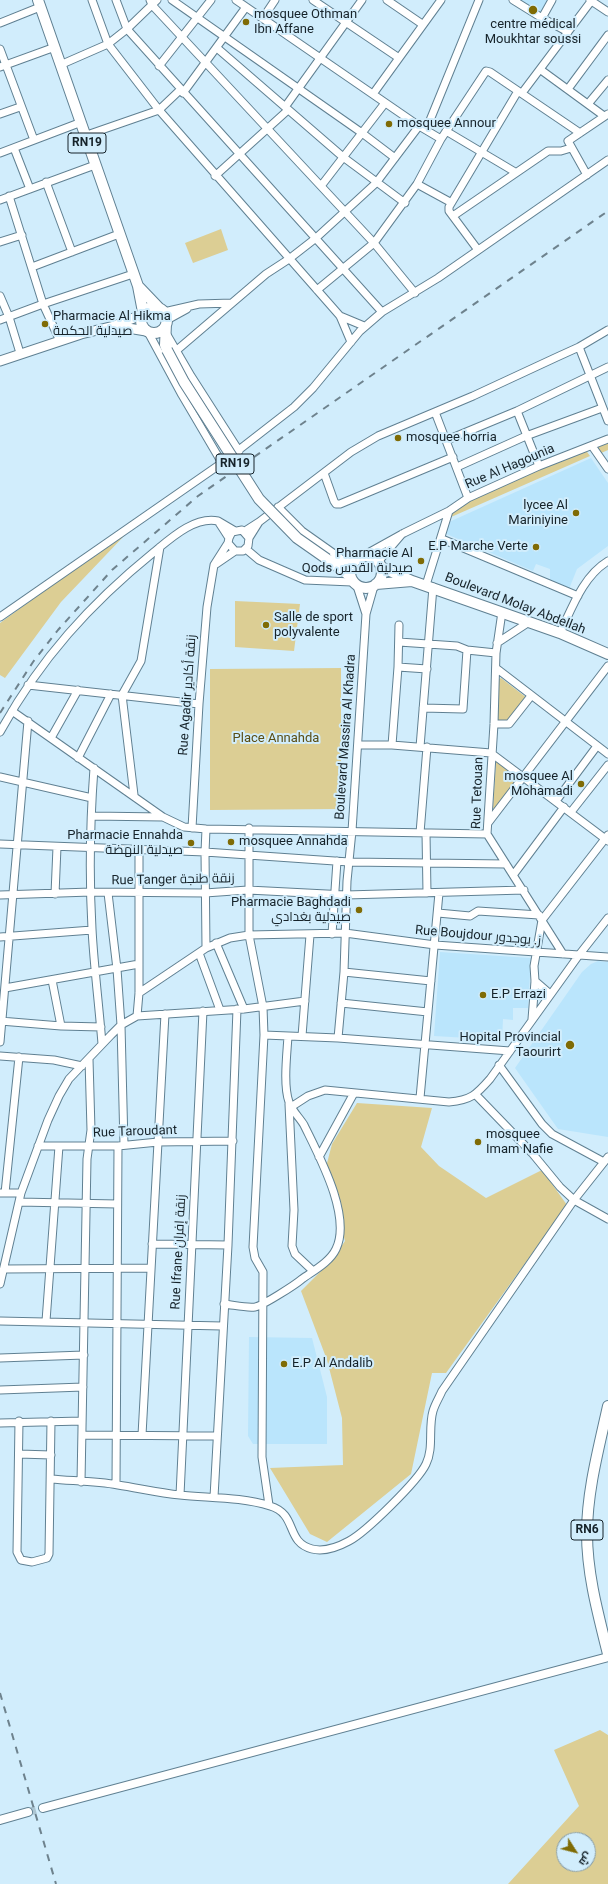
<!DOCTYPE html>
<html>
<head>
<meta charset="utf-8">
<style>
	body { margin:0 }
	#map { position:relative; width:608px; height:1884px; overflow:hidden; background:#d1edfc; font-family:Roboto,Cairo,sans-serif }
	canvas { display:block }
	.north { position:absolute; left:556px; top:1832px; width:40px; height:40px; box-sizing:border-box; background:#d1edfc; border:1px solid #869ca8; border-radius:50%; rotate:126deg; font-size:11px; font-weight:700; line-height:16px; text-align:center; color:#16232a }
	.north::after { content:''; display:block; margin:auto; width:14px; height:18px; background:#7f6b05; clip-path:polygon(50% 0,100% 100%,50% 72%,0 100%) }
</style>
</head>
<body>
<div id="map">
<canvas width="608" height="1884"></canvas>
<div class="north">ش</div>
</div>
<script>
const g = document.querySelector('canvas').getContext('2d');
g.lineJoin = 'round';
function fillPath(path, color) { g.fillStyle = color; g.fill(path, 'evenodd'); }
function strokePath(path, color, width, dash) { g.strokeStyle = color; g.lineWidth = width; g.lineCap = dash ? 'butt' : 'round'; g.setLineDash(dash || []); g.stroke(path); }
function label(font, color, halo, rows, align = 'center') {
  g.font = font + ' Roboto,Cairo,sans-serif'; g.lineWidth = 4; g.setLineDash([]); g.textBaseline = 'middle'; g.strokeStyle = halo; g.fillStyle = color; for (const [text, x, y, turn = 0] of rows) {
    g.save(); g.translate(x, y); g.rotate((+turn || 0) * Math.PI / 180); g.textAlign = isNaN(turn) ? turn : align; if (halo) g.strokeText(text, 0, 0); g.fillText(text, 0, 0); g.restore();
  }
}
fillPath(new Path2D(`
	M511,0H548L537,18Z
	M591,458L608,483V546L577,569L569,589L550,580V569L536,564L533,571L444,533L449,522Z
	M440,952L531,958L528,1008H513V1020L503,1019L502,1040L434,1036Z
	M598,961L608,962V1137L558,1129L515,1068L582,972L591,964Z
	M249,1337L312,1338L327,1397V1444H253L248,1436Z`), '#bae5fc');
fillPath(new Path2D(`
	M221,229L228,250L193,263L185,243Z
	M608,443V450L599,454L596,448Z
	M585,449L590,456L442,521L447,510Z
	M122,534L124,536L61,602L5,678L0,675V623Z
	M235,601L300,604L294,651L235,647Z
	M341,668V809L210,810V669Z
	M501,678L527,698L509,723L496,721L499,679Z
	M496,761L519,778L496,808H493Z
	M357,1103L432,1108L421,1147L439,1166L486,1198L542,1170L567,1205L446,1373H432L411,1474L327,1542L310,1534L270,1468L343,1465L342,1418L327,1360L301,1291L332,1260L345,1241L326,1167L332,1144Z
	M600,1730L608,1735V1884H508L579,1806L554,1750ZM564,1840H588V1864H564Z`), '#dcce94');
strokePath(new Path2D(`
	M28,1812L43,1808`), '#acc5d2', 8, [8, 4]);
const minor = new Path2D(`
	M92,0L108,44L159,110L340,316L351,342
	M116,0L127,29L382,312
	M150,0L152,5L374,243L415,293
	M172,0L362,133L395,158
	M236,0L419,126L441,139
	M313,0L399,58
	M387,0L422,24
	M513,0L542,18L568,32
	M590,0L608,12
	M263,18L275,0
	M542,18L552,0
	M0,23L40,7
	M217,48L343,157L405,203
	M0,49L34,140
	M60,65L108,44L127,29L157,0
	M159,66L211,0
	M0,67L55,47
	M541,70L604,116
	M568,89L608,35
	M183,93L246,7
	M522,93L592,0
	M373,94L441,0
	M588,104L608,80
	M285,107L362,0
	M0,114L20,107
	M426,130L479,0
	M446,131L515,172
	M84,136L159,110L180,90
	M14,148L30,189
	M0,153L79,123
	M587,175L568,141L608,114
	M215,176L288,110
	M46,182L72,252
	M417,184L450,202
	M321,186L385,103
	M9,196L43,304L60,341
	M0,200L95,165
	M453,216L548,151H561L571,148
	M0,242L22,235
	M478,250L449,211V207L518,91
	M32,267L119,234
	M317,290L374,243L417,184L441,139L486,71L490,72L580,133
	M0,296L9,317L20,353
	M164,312L199,304L232,303
	M340,316L364,326
	M0,320L43,304L133,274
	M167,320L187,309
	M148,332L182,395L222,463
	M166,333L191,376L239,451
	M579,347L608,421
	M177,350L266,274L289,259L316,238L376,183L419,126
	M517,411L539,466
	M435,412L468,498
	M447,440L517,411L608,367
	M592,446L608,469
	M457,467L526,436L602,408
	M324,473L334,501L336,504H340L453,457
	M278,507L302,531L343,560
	M259,522L351,452L378,436L473,396L557,357L579,347L608,330
	M245,531L259,522L249,538
	M229,538L218,521L235,531
	M442,539L578,596
	M246,549L259,560L305,580L352,582
	M359,558L404,533L449,511L468,498L539,466L608,439
	M378,562L402,534
	M216,564L235,551
	M426,585L449,511
	M357,586L366,614
	M502,612L496,653L494,724L487,834L563,954
	M0,617L222,463L294,407L313,388L360,331L382,312L438,278L608,160
	M560,633C572,608 583,576 608,561
	M399,642L457,646L467,650L496,653
	M497,643L529,622
	M398,667L427,669
	M496,668L608,754
	M28,685L199,704
	M423,708L463,709L467,650
	M12,711L163,817L184,827L206,829L487,834
	M494,724H509L531,696
	M0,732C40,659 90,604 154,552C171,538 195,516 218,521
	M51,738L78,690
	M358,745H392L491,753L608,841
	M392,745L398,667L399,625
	M420,747L433,587
	M78,758L111,694
	M94,768C90,822 89,875 92,929C94,967 99,1005 102,1044
	M0,777L92,798
	M134,795L122,695L141,661L160,547
	M556,801L597,746
	M571,812L608,765
	M92,816L163,817
	M488,823L608,666
	M192,828L199,704L207,607L214,565L228,543L229,538L232,532L242,530L249,538L248,546L243,551H235L228,543
	M249,828V935L263,1007L264,1035L253,1247L255,1258L263,1272L262,1457L269,1505
	M420,833L427,747
	M426,833L427,893
	M0,844L205,852L349,862L506,864
	M514,874L564,807
	M108,893L117,969L121,1025L124,1145
	M55,894L57,847
	M0,895L91,892L205,893L248,890L346,895L524,890
	M438,913L470,916L478,911L539,915
	M332,934L337,861
	M0,937L92,930
	M216,943L244,1009
	M206,948L205,852L206,829
	M199,953L220,1010
	M344,972L431,981
	M52,980L61,1026
	M535,981L550,994
	M5,988L139,964
	M139,993L206,948L230,938L249,935L345,933L435,945L608,957
	M341,1003L428,1012
	M137,1016L139,993V850
	M532,1019L535,981L534,966L542,920L608,835
	M0,1021L61,1026L101,1027
	M264,1035L338,1038L510,1051
	M302,1036L310,935
	M338,1038L344,972L347,881L352,831L366,614L374,586
	M0,1042L28,721
	M0,1056L54,1060L82,1066
	M499,1065L542,1124L552,1134L604,1162
	M476,1095L532,1153L560,1187L574,1200L608,1219
	M420,1098L439,893
	M289,1104L294,1210L292,1246L295,1254L313,1271
	M291,1107L308,1096L325,1090L449,1102C471,1100 476,1095 490,1079L579,955L608,918
	M38,1146H118L158,1142L233,1141
	M319,1157L354,1093
	M0,1193H21
	M5,1193L19,1057
	M19,1202L117,1204
	M152,1244L228,1245
	M5,1269L151,1268
	M0,1284L21,1193L48,1120L59,1096L69,1079L111,1035L121,1025L137,1016L244,1009L305,1001
	M224,1304C234,1305 245,1308 255,1307C262,1306 295,1285 302,1279C313,1271 330,1262 336,1249C352,1216 319,1156 304,1125C300,1118 292,1111 289,1102C283,1085 287,1054 288,1036
	M0,1321L222,1326
	M46,1321L59,1146
	M0,1358L84,1355
	M0,1390L83,1387
	M19,1421L17,1552L21,1560L32,1562L47,1558L49,1554L51,1421
	M0,1423L82,1421
	M82,1435L217,1436
	M142,1435L165,1014
	M19,1454L51,1455
	M51,1479C73,1481 96,1481 118,1485C138,1488 159,1493 180,1495C209,1498 242,1497 270,1506C298,1514 285,1542 312,1549C324,1552 338,1547 349,1541C366,1532 418,1481 426,1464C434,1448 428,1428 433,1411C435,1404 439,1398 442,1391L574,1200L608,1157
	M81,1482L87,1159L91,1130L89,1059
	M116,1484L118,1146
	M180,1495L203,1011
	M214,1497L228,1245L237,1009`);
const tertiary = new Path2D(`
	M43,1808L608,1657
	M0,1820L28,1812`);
const secondary = new Path2D(`
	M116,326L146,331
	M0,361L81,334L114,326L141,315`);
const primary = new Path2D(`
	M38,0L138,286L143,312
	M138,286L160,309
	M141 320a13 13 0 1 1 26 0a13 13 0 1 1-26 0Z
	M166,324L165,345L167,350
	M350 572a16 16 0 1 1 32 0a16 16 0 1 1-32 0Z
	M327,559L350,576
	M331,561H355
	M381,567L412,581L560,633L608,654
	M376,584L412,581
	M608,1406C599,1447 587,1491 587,1533C587,1574 598,1614 608,1654`);
strokePath(minor, '#608092', 9);
strokePath(tertiary, '#608092', 10);
strokePath(secondary, '#608092', 11);
strokePath(primary, '#608092', 12);
strokePath(minor, '#fff', 7);
strokePath(tertiary, '#fff', 8);
strokePath(secondary, '#fff', 9);
strokePath(primary, '#fff', 10);
strokePath(new Path2D(`
	M0,713L33,662L58,630L112,570L198,496L608,211
	M0,1693L56,1884`), '#6e828d', 2, [7, 7]);
const primaryBridge = new Path2D(`
	M167,350L184,382L259,499L297,538L327,559`);
strokePath(primaryBridge, '#608092', 12, []);
strokePath(primaryBridge, '#fff', 10);
for (const [x, y, r, color] of [
	[533,10,5,"#7f6b05"],
	[246,22,4,"#7f6b05"],
	[389,124,4,"#7f6b05"],
	[45,324,4,"#7f6b05"],
	[398,438,4,"#7f6b05"],
	[576,513,4,"#7f6b05"],
	[536,547,4,"#7f6b05"],
	[421,561,4,"#7f6b05"],
	[266,625,4,"#7f6b05"],
	[581,784,4,"#7f6b05"],
	[231,842,4,"#7f6b05"],
	[191,843,4,"#7f6b05"],
	[359,910,4,"#7f6b05"],
	[483,995,4,"#7f6b05"],
	[570,1045,5,"#7f6b05"],
	[478,1142,4,"#7f6b05"],
	[284,1364,4,"#7f6b05"]
]) { const dot = new Path2D(); dot.arc(x, y, r, 0, 2 * Math.PI); g.fillStyle = color; g.fill(dot); strokePath(dot, '#d1edfc', 1.5); }
for (const [x, y, w] of [
	[87,143,38],
	[235,464,38],
	[587,1530,32]
]) { const box = new Path2D(); box.roundRect(x - w / 2, y - 10, w, 20, 3); g.fillStyle = '#d1edfc'; g.fill(box); strokePath(box, '#16232a', 1); }
label('bold 12px', '#16232a', null, [
	["RN19",87,143],
	["RN19",235,464],
	["RN6",587,1530]
]);
label('13px', '#16232a', '#d1edfc', [
	["mosquee Othman",254,15],
	["Ibn Affane",254,30],
	["centre médical",533,25,"center"],
	["Moukhtar soussi",533,40,"center"],
	["mosquee Annour",397,124],
	["Pharmacie Al Hikma",53,317],
	["صيدلية الحكمة",53,332],
	["mosquee horria",406,438],
	["lycee Al",568,506,"right"],
	["Mariniyine",568,521,"right"],
	["E.P Marche Verte",528,547,"right"],
	["Pharmacie Al",413,554,"right"],
	["Qods صيدلية القدس",413,569,"right"],
	["Salle de sport",274,618],
	["polyvalente",274,633],
	["mosquee Al",573,777,"right"],
	["Mohamadi",573,792,"right"],
	["Pharmacie Ennahda",183,836,"right"],
	["صيدلية النهضة",183,851,"right"],
	["mosquee Annahda",239,842],
	["Pharmacie Baghdadi",351,903,"right"],
	["صيدلية بغدادي",351,918,"right"],
	["E.P Errazi",491,995],
	["Hopital Provincial",561,1038,"right"],
	["Taourirt",561,1053,"right"],
	["mosquee",486,1135],
	["Imam Nafie",486,1150],
	["E.P Al Andalib",292,1364]
], 'left');
label('13px', '#16232a', '#d1edfc', [
	["Rue Al Hagounia",510,467,-23],
	["Boulevard Molay Abdellah",515,604,21],
	["Rue Agadir زنقة أكادير",188,695,-86],
	["Boulevard Massira Al Khadra",346,737,-86],
	["Rue Tetouan",478,793,-88],
	["Rue Tanger زنقة طنجة",173,880,-1],
	["Rue Boujdour ز. بوجدور",478,936,5],
	["Rue Taroudant",135,1132,-2],
	["Rue Ifrane زنقة إفران",179,1252,-87]
]);
label('13px', '#594d14', '#d1edfc', [
	["Place Annahda",276,739]
]);
</script>
</body>
</html>
